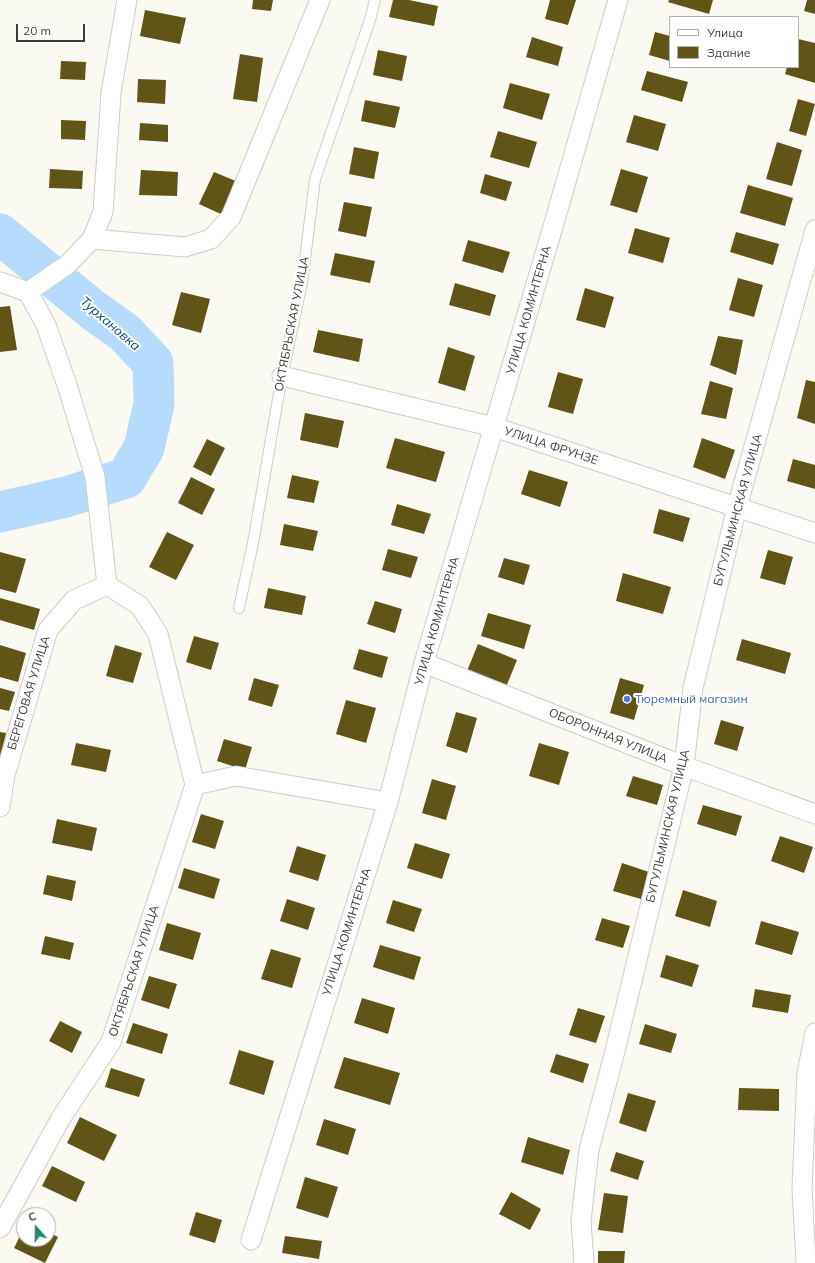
<!DOCTYPE html>
<html>
<head>
<meta charset="utf-8">
<style>
	body { margin:0 }
	#map { position:relative; width:815px; height:1263px; overflow:hidden; background:#faf9f2; font-family:Mulish,sans-serif }
	canvas { display:block }
	.legend { position:absolute; left:669px; top:16px; width:130px; height:52px; box-sizing:border-box; background:#fff; border:1px solid #b1b1b0; margin:0; padding:5px 7px; list-style:none; font-size:12px; color:#3c3c39 }
	.legend li { display:flex; align-items:center; gap:8px; height:20px }
	.legend b { width:20px; border:1px solid #b1b1b0 }
	.north { position:absolute; left:16px; top:1207px; width:40px; height:40px; box-sizing:border-box; background:#fff; border:1px solid #b1b1b0; border-radius:50%; rotate:340deg; font-size:11px; font-weight:700; line-height:16px; text-align:center; color:#3c3c39 }
	.north::after { content:''; display:block; margin:auto; width:14px; height:18px; background:#1e8966; clip-path:polygon(50% 0,100% 100%,50% 72%,0 100%) }
	.scale { position:absolute; left:16px; top:24px; width:69px; height:18px; box-sizing:border-box; border:2px solid #3c3c39; border-top:0; padding-left:5px; font-size:12px; line-height:14px; white-space:nowrap; color:#3c3c39; -webkit-text-stroke:3px #fff; paint-order:stroke }
</style>
</head>
<body>
<div id="map">
<canvas width="815" height="1263"></canvas>
<ul class="legend">
<li><b style="height:5px;background:#fff"></b>Улица</li>
<li><b style="height:11px;background:#605517"></b>Здание</li>
</ul>
<div class="north">С</div>
<div class="scale">20 m</div>
</div>
<script>
const g = document.querySelector('canvas').getContext('2d');
g.lineJoin = 'round';
function strokePath(path, color, width, dash) { g.strokeStyle = color; g.lineWidth = width; g.lineCap = dash ? 'butt' : 'round'; g.setLineDash(dash || []); g.stroke(path); }
function fillPath(path, color) { g.fillStyle = color; g.fill(path, 'evenodd'); }
function label(font, color, halo, rows, align = 'center') {
  g.font = font + ' Mulish,sans-serif'; g.lineWidth = 4; g.setLineDash([]); g.textBaseline = 'middle'; g.strokeStyle = halo; g.fillStyle = color; for (const [text, x, y, turn = 0] of rows) {
    g.save(); g.translate(x, y); g.rotate((+turn || 0) * Math.PI / 180); g.textAlign = isNaN(turn) ? turn : align; if (halo) g.strokeText(text, 0, 0); g.fillText(text, 0, 0); g.restore();
  }
}
strokePath(new Path2D(`
	M0,234L93,310L125,333L153,363L154,404L144,448L126,478L66,497L0,512`), '#b7dbfd', 41);
fillPath(new Path2D(`
	M253,0H273L271,11L252,9Z
	M393,0H409L438,6L434,26L389,17Z
	M550,0H576L568,25L545,19Z
	M669,0H713L709,14L668,2Z
	M807,0H815V14L804,11Z
	M145,10L186,18L180,44L140,36Z
	M655,32L670,36V61L649,55Z
	M532,37L563,47L558,66L526,57Z
	M798,39L815,43V83L785,74L787,67H798Z
	M378,50L407,56L402,81L373,75Z
	M240,54L263,58L257,102L233,99Z
	M61,61L86,62L85,80L60,79Z
	M647,71L688,82L682,102L641,90Z
	M138,79L166,80L165,104L137,102Z
	M510,83L550,94L542,120L503,108Z
	M798,99L815,104L806,136L789,131Z
	M365,100L400,107L395,128L361,121Z
	M634,115L666,124L658,151L626,142Z
	M61,120L86,121L85,140L61,139Z
	M140,123L168,125V142L139,140Z
	M498,131L537,142L529,168L490,157Z
	M777,142L802,150L792,186L766,179Z
	M354,147L379,152L374,179L349,174Z
	M50,169L83,171L82,189L49,188Z
	M621,169L648,177L637,213L610,205Z
	M141,170L178,172L177,196L139,195Z
	M214,172L238,182L223,215L199,204Z
	M485,174L512,182L506,201L480,193Z
	M748,185L793,198L785,226L740,213Z
	M344,202L372,207L366,237L338,231Z
	M635,228L670,238L663,263L628,253Z
	M736,232L779,244L773,265L730,252Z
	M468,240L510,252L503,273L462,261Z
	M335,253L375,261L370,283L330,275Z
	M738,278L763,285L754,317L729,310Z
	M455,283L496,295L490,316L449,305Z
	M585,288L614,297L605,328L576,320Z
	M181,292L210,299L201,333L172,325Z
	M10,306L17,350L0,352V307Z
	M318,330L363,339L359,362L313,352Z
	M718,336L743,340L736,375L710,365Z
	M448,347L475,356L465,391L438,383Z
	M558,372L583,379L573,414L548,407Z
	M806,380L815,382V424L797,418Z
	M710,381L733,388L726,419L701,414Z
	M305,413L344,421L338,448L300,440Z
	M395,438L445,452L436,482L386,468Z
	M702,438L735,450L725,479L693,467Z
	M207,439L225,448L211,476L193,467Z
	M793,459L815,465V489L787,481Z
	M529,470L568,482L560,507L521,494Z
	M292,475L319,481L314,503L287,498Z
	M191,477L215,489L202,515L178,503Z
	M397,504L431,514L424,534L391,525Z
	M659,509L690,518L683,542L653,533Z
	M284,524L318,531L313,551L280,545Z
	M167,532L194,545L176,580L149,567Z
	M388,549L418,557L411,578L382,570Z
	M768,550L793,557L785,585L760,578Z
	M0,552L26,559L16,593L0,589Z
	M504,558L530,565L524,585L498,577Z
	M623,573L671,587L663,614L616,601Z
	M268,588L306,596L302,615L264,608Z
	M0,598L40,609L34,630L0,620Z
	M375,601L402,609L395,633L367,624Z
	M488,613L531,625L524,649L481,636Z
	M194,636L219,643L211,670L186,662Z
	M742,639L791,653L785,674L736,660Z
	M478,644L517,660L506,687L467,671Z
	M0,645L26,653L18,682L0,677Z
	M115,645L142,653L133,683L106,676Z
	M359,649L388,657L382,678L353,669Z
	M254,678L279,685L272,707L248,700Z
	M620,678L644,685L634,720L610,713Z
	M0,688L15,692L9,711L0,709Z
	M346,700L376,708L366,743L336,734Z
	M456,712L477,718L467,753L446,746Z
	M721,720L744,727L737,751L714,744Z
	M0,732L6,733L1,756H0Z
	M224,739L252,747L245,770L217,761Z
	M76,743L111,750L106,772L71,765Z
	M539,743L569,752L559,785L529,776Z
	M633,776L663,785L657,805L626,796Z
	M432,779L456,786L446,820L422,813Z
	M703,805L742,816L736,836L697,824Z
	M201,814L224,821L215,849L192,842Z
	M57,819L97,828L92,851L52,843Z
	M780,836L813,847L804,873L771,861Z
	M415,843L450,854L442,879L407,868Z
	M297,846L326,855L318,881L289,872Z
	M622,863L649,872L641,899L613,891Z
	M184,868L220,879L214,899L178,888Z
	M47,875L76,881L72,901L43,894Z
	M683,890L717,901L710,927L675,916Z
	M287,899L315,908L308,930L280,921Z
	M393,900L422,909L414,932L386,923Z
	M602,918L630,926L623,948L595,940Z
	M761,921L799,932L792,955L755,944Z
	M167,923L201,933L193,960L159,950Z
	M45,936L74,943L70,960L41,954Z
	M380,945L421,957L414,980L373,967Z
	M271,949L301,958L292,988L261,979Z
	M666,955L699,965L692,987L660,977Z
	M149,976L177,984L169,1009L141,1000Z
	M755,989L791,995L788,1013L752,1007Z
	M362,998L395,1008L388,1034L354,1023Z
	M578,1008L605,1016L596,1043L569,1035Z
	M60,1021L82,1032L72,1053L49,1041Z
	M133,1023L168,1034L162,1054L126,1043Z
	M645,1024L677,1034L671,1053L639,1044Z
	M239,1050L274,1061L264,1095L229,1084Z
	M556,1054L589,1064L583,1083L550,1072Z
	M344,1057L400,1073L390,1105L334,1088Z
	M111,1068L145,1079L139,1097L105,1087Z
	M739,1088L779,1089V1111L738,1110Z
	M628,1093L656,1101L646,1132L619,1123Z
	M80,1117L117,1135L104,1161L67,1143Z
	M324,1119L356,1129L348,1155L316,1145Z
	M528,1137L570,1150L563,1175L521,1162Z
	M616,1152L644,1161L638,1180L610,1171Z
	M52,1166L85,1182L76,1202L42,1186Z
	M305,1177L338,1187L328,1218L296,1208Z
	M511,1192L541,1209L530,1230L499,1214Z
	M604,1193L628,1196L623,1233L598,1230Z
	M196,1212L222,1220L215,1243L189,1235Z
	M24,1228V1239H48V1232L58,1237L45,1263L14,1248Z
	M285,1236L322,1241L319,1259L282,1253Z
	M598,1251H625L624,1263H598Z`), '#605517');
const lane = new Path2D(`
	M239,608L253,543L282,376L302,283L315,179L370,20L375,0`);
const street = new Path2D(`
	M92,239L185,247L211,239L231,217L320,0
	M0,282L28,292L46,325L67,385L95,477L107,585
	M28,292L68,264L92,239L103,212L111,93L127,0
	M282,376L494,427L815,533
	M107,585L140,606L158,634L195,785
	M424,663L684,766L815,814
	M195,785L236,776L388,802
	M0,807L5,775L48,630L74,600L107,585
	M0,1228L61,1118L111,1042L195,785
	M251,1240L388,802L424,663L555,220L618,0
	M584,1263L581,1221L589,1150L615,1051L684,766L693,688L737,507L815,230
	M806,1263L802,1189L807,1073L815,1033`);
strokePath(lane, '#cecdc7', 12);
strokePath(street, '#cecdc7', 21);
strokePath(lane, '#fff', 10);
strokePath(street, '#fff', 19);
for (const [x, y, r, color] of [
	[627,699,4,"#3f7fe0"]
]) { const dot = new Path2D(); dot.arc(x, y, r, 0, 2 * Math.PI); g.fillStyle = color; g.fill(dot); strokePath(dot, '#fff', 1.5); }
label('12px', '#3c3c39', '#fff', [
	["УЛИЦА КОМИНТЕРНА",529,310,-74],
	["ОКТЯБРЬСКАЯ УЛИЦА",292,324,-79],
	["УЛИЦА ФРУНЗЕ",551,446,18],
	["БУГУЛЬМИНСКАЯ УЛИЦА",738,510,-75],
	["УЛИЦА КОМИНТЕРНА",437,621,-74],
	["БЕРЕГОВАЯ УЛИЦА",29,693,-73],
	["ОБОРОННАЯ УЛИЦА",608,736,22],
	["БУГУЛЬМИНСКАЯ УЛИЦА",668,826,-77],
	["УЛИЦА КОМИНТЕРНА",347,932,-72],
	["ОКТЯБРЬСКАЯ УЛИЦА",134,971,-72]
]);
label('12px', '#366cbe', '#fff', [
	["Тюремный магазин",635,699]
], 'left');
label('italic 13px', '#044b7d', '#fff', [
	["Турхановка",110,324,41]
]);
</script>
</body>
</html>
